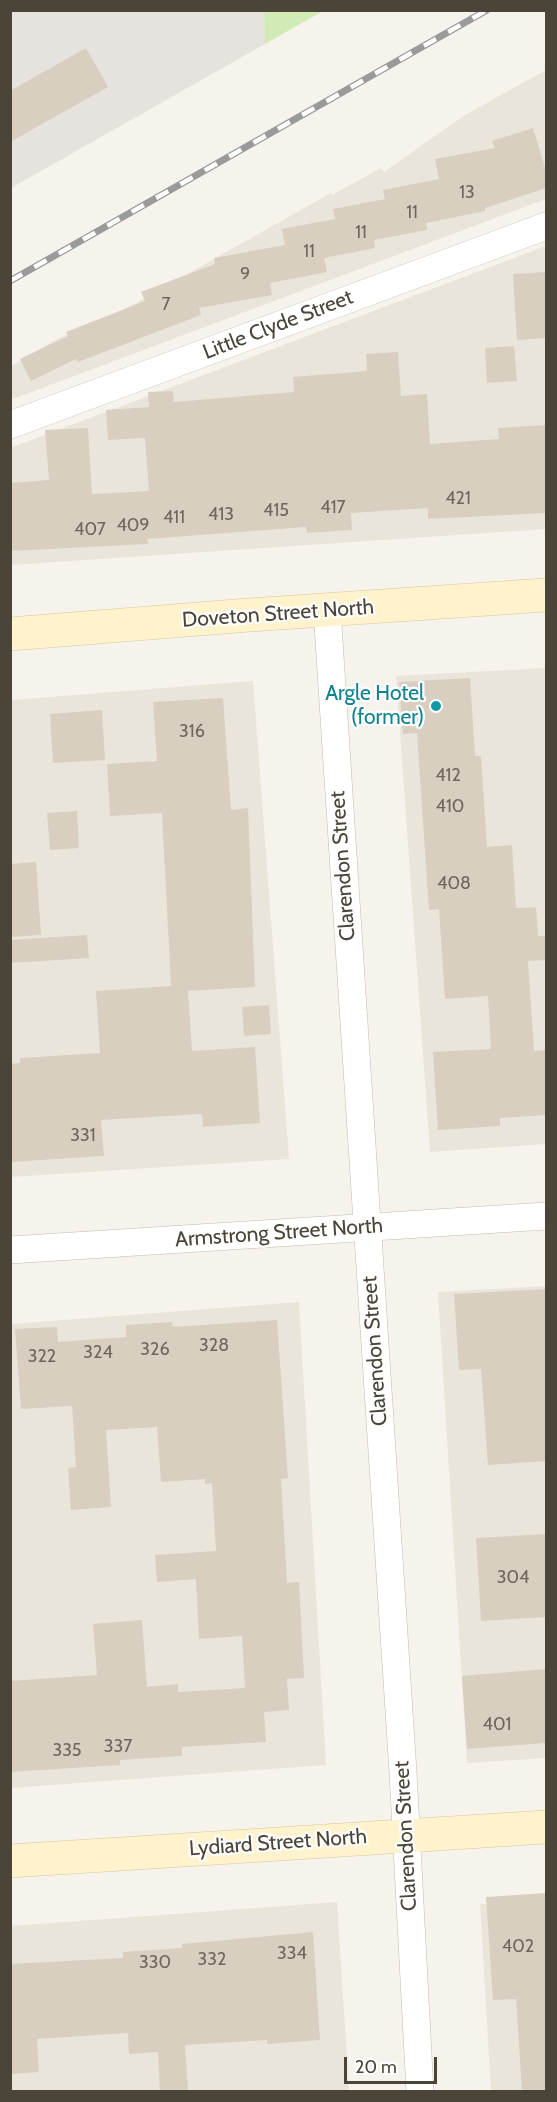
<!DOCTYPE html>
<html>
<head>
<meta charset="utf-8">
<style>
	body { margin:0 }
	#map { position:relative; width:557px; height:2102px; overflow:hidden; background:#f6f3ec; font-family:Cabin,sans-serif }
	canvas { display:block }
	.frame { position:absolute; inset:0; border:12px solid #4b4439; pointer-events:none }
	.scale { position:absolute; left:344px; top:2057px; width:93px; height:27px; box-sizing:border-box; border:3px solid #4b4439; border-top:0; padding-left:8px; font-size:18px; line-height:21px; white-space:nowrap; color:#4b4439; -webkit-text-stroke:4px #fff; paint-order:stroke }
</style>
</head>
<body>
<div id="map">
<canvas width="557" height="2102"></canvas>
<div class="frame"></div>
<div class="scale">20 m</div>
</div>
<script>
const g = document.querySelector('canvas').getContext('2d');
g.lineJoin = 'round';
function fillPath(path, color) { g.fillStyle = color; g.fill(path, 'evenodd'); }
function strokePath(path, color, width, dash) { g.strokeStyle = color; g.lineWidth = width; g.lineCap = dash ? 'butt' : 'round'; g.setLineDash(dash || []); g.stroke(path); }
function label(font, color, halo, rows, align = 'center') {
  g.font = font + ' Cabin,sans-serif'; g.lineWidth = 4.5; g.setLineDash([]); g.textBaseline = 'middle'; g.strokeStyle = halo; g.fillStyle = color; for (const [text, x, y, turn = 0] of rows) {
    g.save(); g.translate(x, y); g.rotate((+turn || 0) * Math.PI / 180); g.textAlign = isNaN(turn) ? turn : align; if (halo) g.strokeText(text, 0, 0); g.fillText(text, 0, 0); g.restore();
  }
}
fillPath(new Path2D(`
	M546,70V199L13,399L11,393L10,367L57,339L120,312L331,193L332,195L381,168L384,172L465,115Z
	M546,246V529L11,565L10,448Z
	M546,668V1144L430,1152L396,676Z
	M253,681L289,1159L11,1177V700Z
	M546,1286V1758L467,1763L438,1292Z
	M299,1302L326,1765L11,1788V1324Z
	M546,1900V2091H491L480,1904Z
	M337,1902L349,2091L11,2092V1926Z`), '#eae5da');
fillPath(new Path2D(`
	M16,10L264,11L265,44L11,188V12Z`), '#e6e2dd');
fillPath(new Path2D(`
	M264,10H323V11L265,44Z`), '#d2eab5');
fillPath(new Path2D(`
	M86,48L108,87L10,142V91Z
	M533,128L546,171V188L485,208V211L426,223L427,230L374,240L375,248L324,258L327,272L270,283L272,295L199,308L201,315L78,362L76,359L31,381L20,359L68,336L66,332L145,301L141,292L215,264L214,258L285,245L282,229L335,219L333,209L385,199L383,190L439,179L435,159L495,148L492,141Z
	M546,272V338L517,340L513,274Z
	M514,346L517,381L487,383L485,348Z
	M398,352L401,396L427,394L430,444L499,439L498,428L546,425V513L428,519V508L351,513L352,530L307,533L306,527L147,539L148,544L10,551V483L49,480L45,430L88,428L92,494L149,491L145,438L108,440L106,410L149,407L148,392L173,391L174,402L294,392L293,377L367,371L366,354Z
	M470,678L475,756H481L487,847L512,845L516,908L536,907L538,936H546V960L528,961L534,1051L546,1050V1115L500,1118V1126L438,1130L433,1052L491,1049L488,996L445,999L439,909L429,910L417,733L403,734L399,682Z
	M223,698L231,810L248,808L255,987L188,991L192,1051L255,1047L260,1123L203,1127L202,1114L101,1120L104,1156L10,1162V1064L20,1063V1058L100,1053L96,991L171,986L162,813L110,816L107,764L157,761L153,702Z
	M102,710L105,760L53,763L50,714Z
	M77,811L79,848L50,850L47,813Z
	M36,862L41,935L10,937V864Z
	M87,935L89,958L10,963V940Z
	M269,1005L271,1034L244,1036L242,1007Z
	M546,1289V1461L488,1465L481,1369L459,1370L454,1294Z
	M277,1320L288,1478L281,1479L287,1583L299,1582L304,1678L287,1679L289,1710L264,1712L266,1742L182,1747V1756L120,1760V1765L10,1772V1681L97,1675L93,1624L142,1620L147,1687L178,1684V1692L245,1688L242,1636L199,1639L196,1579L157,1582L155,1555L216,1551L212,1483L205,1484V1479L161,1482L157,1427L106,1430L111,1507L71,1510L68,1468L76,1467L72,1406L21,1409L15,1329L57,1327L58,1342L126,1337V1325L172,1322L173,1327Z
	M546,1534V1617L481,1621L476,1538Z
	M546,1669V1743L467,1749L462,1676Z
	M546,1893V2091H522L516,1999L493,2000L486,1897Z
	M313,1932L320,2040L267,2044V2040L185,2045L188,2091H160L158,2052L129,2054L128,2033L37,2039L39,2072L10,2074V1964L123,1958V1952L182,1948V1944Z`), '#d8cfc1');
const street = new Path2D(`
	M10,425L546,226
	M327,610L403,1772L420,2092
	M10,1250L546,1216`);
const secondary = new Path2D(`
	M10,634L249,615L546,595
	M10,1861L546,1827`);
strokePath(street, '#c2bbae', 28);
strokePath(secondary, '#d6c79b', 34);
strokePath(street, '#fff', 27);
strokePath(secondary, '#fff3cd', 33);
const rail = new Path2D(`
	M10,281L487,10`);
strokePath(rail, '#9a9a9a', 7);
strokePath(rail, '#fff', 4.5, [14]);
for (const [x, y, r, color] of [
	[436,706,6,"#0f9aa8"]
]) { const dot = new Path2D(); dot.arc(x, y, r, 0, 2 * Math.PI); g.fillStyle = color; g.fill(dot); strokePath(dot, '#fff', 2); }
label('18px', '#6e675b', null, [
	["13",467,193],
	["11",412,213],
	["11",361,233],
	["11",309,252],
	["9",245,275],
	["7",166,305],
	["421",458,499],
	["417",333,508],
	["415",276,511],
	["413",221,515],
	["411",174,518],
	["409",133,526],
	["407",90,530],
	["316",192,732],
	["412",448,776],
	["410",450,807],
	["408",454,884],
	["331",83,1136],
	["328",214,1346],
	["326",155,1350],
	["324",98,1353],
	["322",42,1357],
	["304",513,1578],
	["401",497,1725],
	["337",118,1747],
	["335",67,1751],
	["402",518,1947],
	["334",292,1954],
	["332",212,1960],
	["330",155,1963]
]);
label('21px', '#4b4439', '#fff', [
	["Little Clyde Street",278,325,-21],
	["Doveton Street North",278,614,-4],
	["Clarendon Street",343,866,-94],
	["Armstrong Street North",279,1233,-4],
	["Clarendon Street",375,1351,-94],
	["Clarendon Street",406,1836,-93],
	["Lydiard Street North",278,1843,-4]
]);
label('21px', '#0d838f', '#fff', [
	["Argle Hotel",424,694],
	["(former)",424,718]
], 'right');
</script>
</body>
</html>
